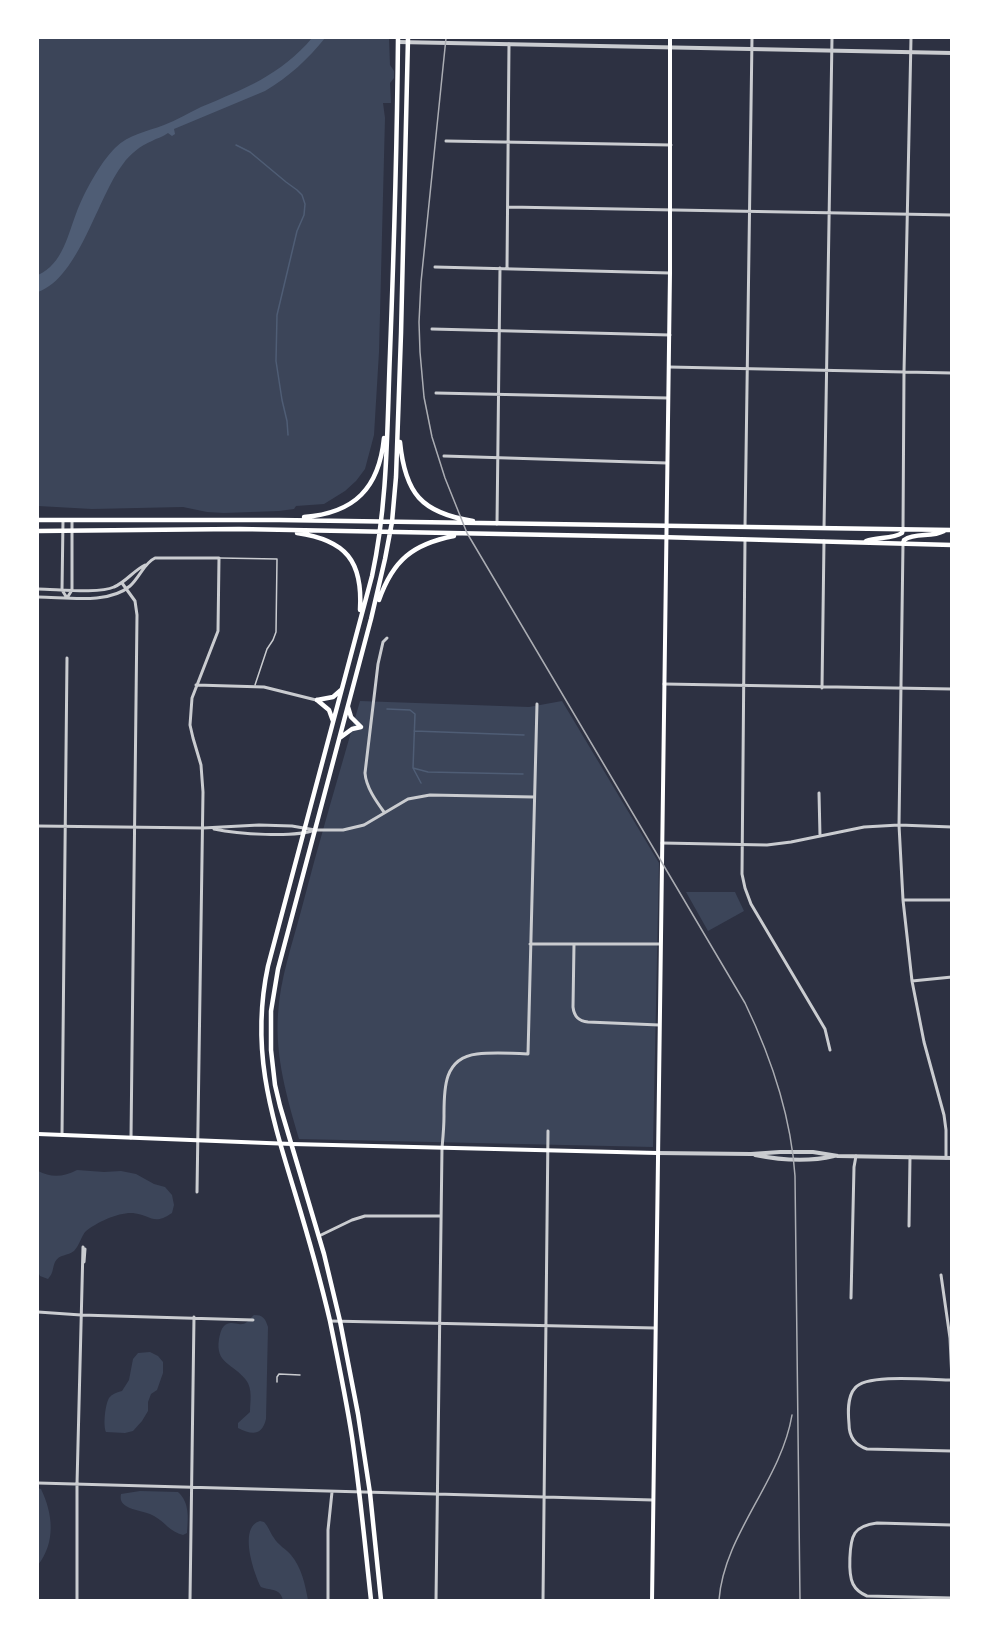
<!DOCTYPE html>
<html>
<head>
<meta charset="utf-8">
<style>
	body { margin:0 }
	#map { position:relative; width:989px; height:1638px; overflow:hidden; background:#2d3142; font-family:"PT Sans Narrow",sans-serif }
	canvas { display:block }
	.frame { position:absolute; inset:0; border:39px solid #fff; pointer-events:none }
</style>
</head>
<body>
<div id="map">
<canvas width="989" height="1638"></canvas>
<div class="frame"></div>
</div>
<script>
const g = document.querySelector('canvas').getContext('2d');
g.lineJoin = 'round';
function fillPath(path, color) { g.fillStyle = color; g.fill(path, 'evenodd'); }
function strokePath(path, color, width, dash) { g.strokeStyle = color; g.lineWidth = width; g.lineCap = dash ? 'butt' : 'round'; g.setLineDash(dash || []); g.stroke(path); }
fillPath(new Path2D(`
	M38,38H389L390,65L394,71V78L390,83L391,103H383L385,118L379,352L374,435L365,469L356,481L345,491L324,504L296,506L294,509L279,511L224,513L207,512L183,507L92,509L38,506Z
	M360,701L529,707L562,701L659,863L653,1147L299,1139C287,1098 275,1057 278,1014C280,979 292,945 301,911C319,841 340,771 360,701Z
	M686,892H735L744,911L708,931Z
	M77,1170L104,1172L121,1171L136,1174L154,1184L165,1187L172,1195L174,1205L172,1213C153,1226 151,1215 133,1213C119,1212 97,1222 86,1231C81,1236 80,1245 74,1251C68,1256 59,1254 55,1262C52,1269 54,1272 48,1279L40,1276L38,1272V1171C51,1178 64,1177 77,1170Z
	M254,1315C263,1315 265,1318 268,1327L266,1419C262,1436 252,1435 238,1428V1423L250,1412C250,1402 253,1389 246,1380C233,1363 215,1364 219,1339C220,1334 221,1329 224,1326C230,1320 236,1325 243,1324C248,1323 250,1318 254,1315Z
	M150,1352L158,1356L163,1362V1373L157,1390L151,1394L148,1402V1411L142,1421L133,1431L125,1433L106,1432C103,1426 105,1405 109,1398C112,1394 117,1392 122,1391L129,1380L133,1359L138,1353Z
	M38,1488L41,1489C53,1514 56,1542 38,1565Z
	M140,1491L178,1492C190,1503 188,1518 187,1533L183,1535C170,1532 165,1522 154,1516C145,1511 134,1511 126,1506C121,1503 120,1499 121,1494Z
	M260,1521L264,1522C269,1527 270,1533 274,1538C278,1545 286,1549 291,1555C302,1568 305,1585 308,1600H283C280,1588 272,1591 261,1587C254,1574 238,1527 260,1521Z`), '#3c4559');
fillPath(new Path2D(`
	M312,38H325C308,59 289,77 265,91L174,129L175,134L172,136L168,133C163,137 157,138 152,141C140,146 130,154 123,164C98,196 79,278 38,292V275C63,264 68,234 77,211C85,191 100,163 115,148C129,134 146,132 164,125C177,120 188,113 201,107C244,89 281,75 312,38Z`), '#4f5d75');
strokePath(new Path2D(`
	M236,145L250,152L286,182L297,190L302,195L305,204L304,215L297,231L277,315L276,361L282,400L287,421L288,435
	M387,709L410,710L415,714L413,768L421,783
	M414,731L524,735
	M413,768L428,772L523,774`), '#4f5d75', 1.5);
strokePath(new Path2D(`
	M220,558L277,559L276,632L273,640L267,649L255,685
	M277,1382V1377L279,1374L300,1375`), '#caccd0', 1.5);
strokePath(new Path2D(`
	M446,141L671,145
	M508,207L952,215
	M435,267L670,273
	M507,268L509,44
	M432,329L670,335
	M669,367L952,373
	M436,393L668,398
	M444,456L667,463
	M63,521L62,590L67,598
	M497,524L500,268
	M745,527L752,38
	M824,528L832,38
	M903,529L904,372L911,38
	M745,539L742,874L745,888L751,904L825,1029L830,1050
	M903,544L899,825L903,900L912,981L924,1042L944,1115L946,1130V1158
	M122,583L135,601L137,615L131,1138
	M38,589C56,589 99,594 114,587C126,582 133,571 145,565
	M38,597C65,597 108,605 130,586C140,577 144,563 155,558H219L218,631L192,698L190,725L193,738L201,765L203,792L197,1192
	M67,598L72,590V521
	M664,684L952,689
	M196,685L264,687L316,700
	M822,688L824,541
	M819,793L820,836
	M384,812C376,801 366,787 365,773L378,664L383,642L387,638
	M38,826L203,828L259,825L292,826L315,830H343L364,825L408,799L430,795L534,797
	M214,829C237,834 294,838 315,830
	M662,843L767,845L791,842L864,827L899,825L952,827
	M903,900H952
	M530,944H660
	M574,944L573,1007C574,1016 578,1021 588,1022L659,1025
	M912,981L952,977
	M62,1135L67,658
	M909,1226L910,1157
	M319,1236L352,1220L365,1216H441
	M84,1262L85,1249
	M941,1275L950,1338L952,1380C932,1380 866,1373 855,1388C847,1397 848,1413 849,1424C849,1437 855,1445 867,1449L952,1451
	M851,1298L854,1167L856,1156
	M38,1312L81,1315L253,1320
	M330,1321L655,1328
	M38,1483L653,1500
	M952,1525L877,1523C869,1524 860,1526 855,1533C849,1542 848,1574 853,1584C856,1590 860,1593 867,1596L952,1598
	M77,1600V1484L83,1247
	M190,1600L194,1317
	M328,1600V1530L332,1492
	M436,1600L442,1148C443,1137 444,1127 444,1116C444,1090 443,1058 477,1054C493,1052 511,1053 528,1054L537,704
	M543,1600L548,1131`), '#caccd0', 3);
strokePath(new Path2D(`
	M398,42L952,53
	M657,1153L751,1154L780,1152H813L838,1156L952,1158
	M755,1155C780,1160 809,1162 834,1156`), '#caccd0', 4);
strokePath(new Path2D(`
	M38,1134L292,1144L657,1153
	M652,1600L670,273V38`), '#fff', 4);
strokePath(new Path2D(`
	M400,442C405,493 421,513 473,521
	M304,517C355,513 379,488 384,438
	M38,520H279L952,530
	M38,531L239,529L659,537L952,545
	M297,533C346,540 363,561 360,610
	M866,541C877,537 893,539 902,533L903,529
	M903,544L904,540C916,532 931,538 944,531
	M379,600C393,560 413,544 454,536
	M317,700L333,697L341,690
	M317,700L329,710L333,721
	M348,707L351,717L361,727
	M341,737L352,729L361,727
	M371,1600C365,1546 360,1491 352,1437C346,1398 338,1360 330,1321C320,1278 308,1236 295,1193C271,1114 250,1050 268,966L372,576C388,502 387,427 390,353C394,248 397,143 398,38
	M381,1600L370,1493L358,1414L340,1321L324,1254L280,1106L275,1085L271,1050V1011L278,969L371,619L385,559L392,522L396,477L401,334L408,38`), '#fff', 4.5);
strokePath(new Path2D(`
	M446,38L421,282L419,322L420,352L424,397L432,437L445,478L467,533L745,1003C771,1057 791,1116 795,1176L800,1600
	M719,1600C724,1534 781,1481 792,1415`), '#abadb3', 1.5);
</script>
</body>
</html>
